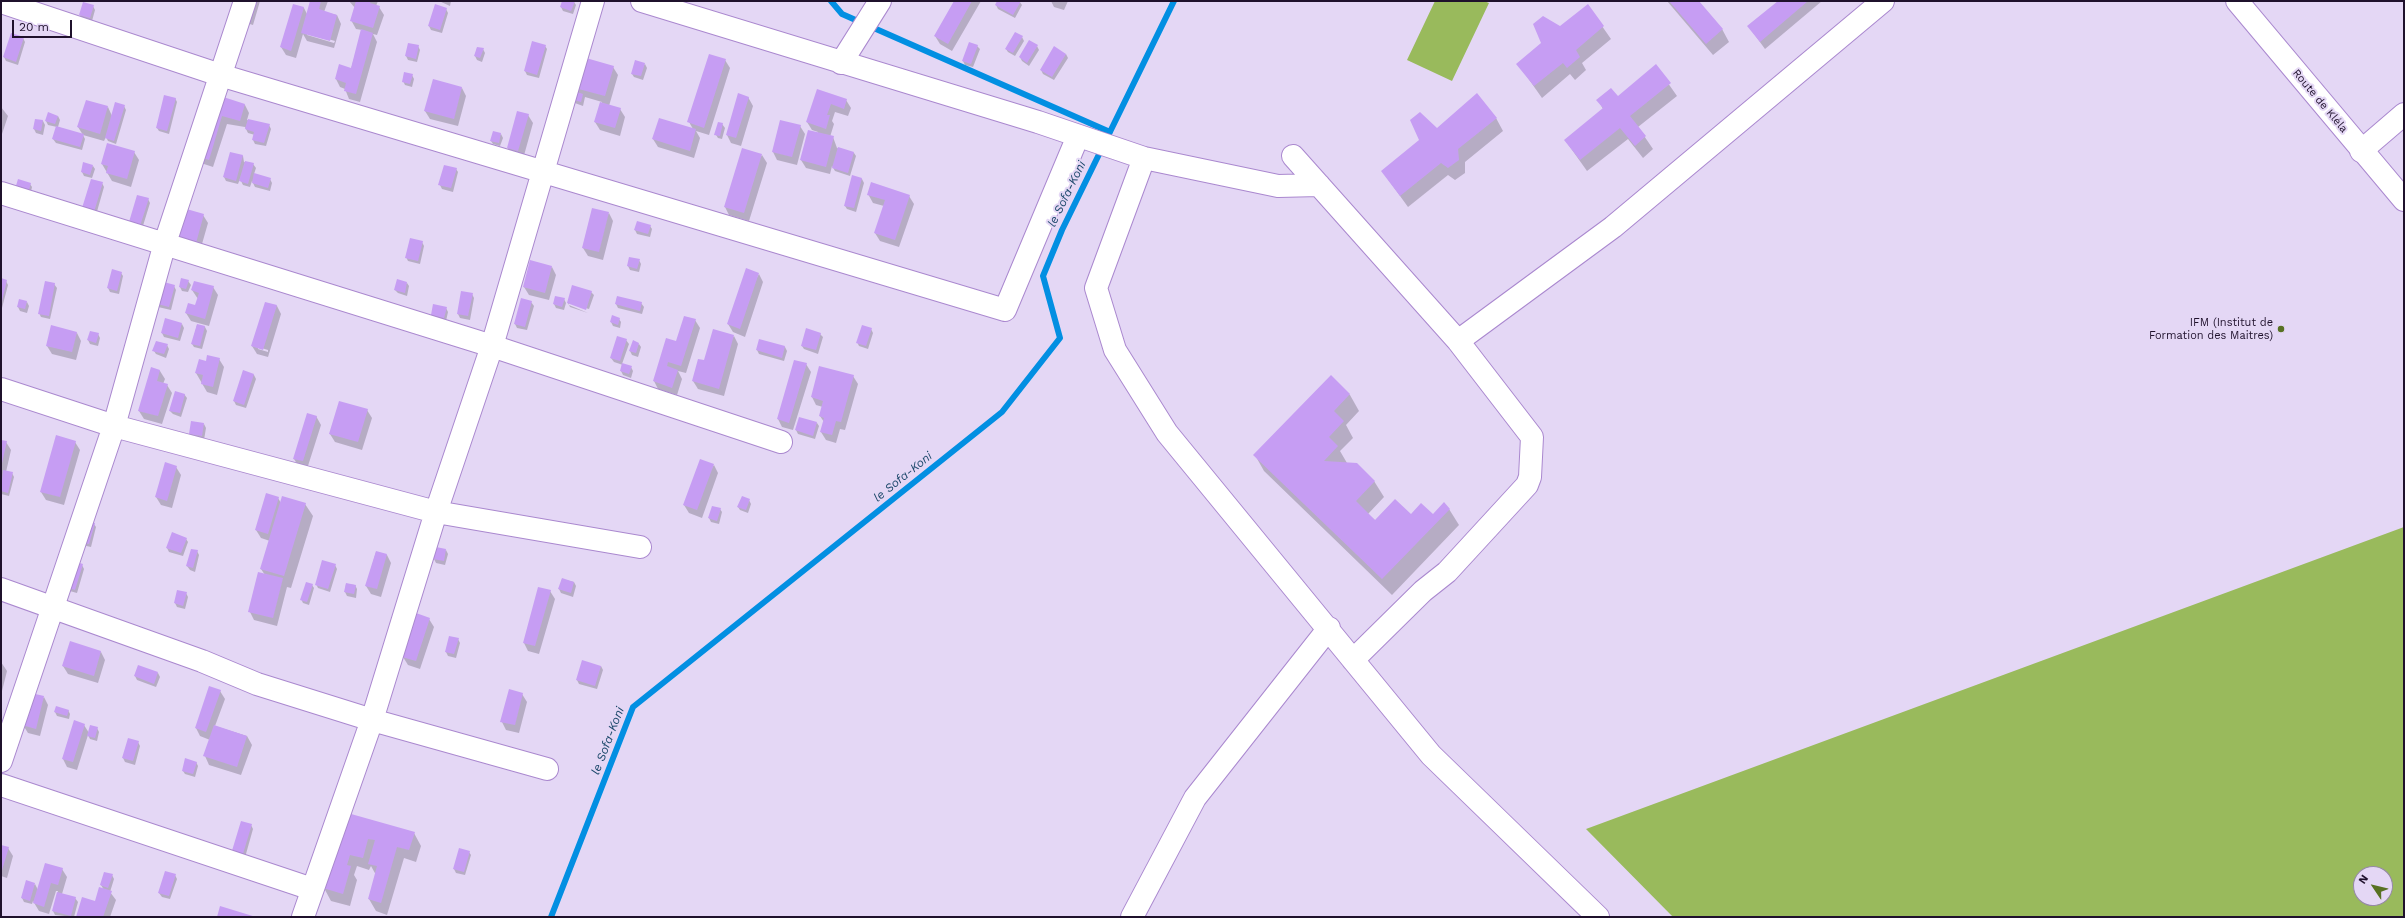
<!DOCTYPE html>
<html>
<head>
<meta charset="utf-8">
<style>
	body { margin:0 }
	#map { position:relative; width:2405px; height:918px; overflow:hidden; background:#e4d7f5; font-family:"Work Sans",sans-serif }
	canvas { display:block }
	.frame { position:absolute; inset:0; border:2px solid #1f112c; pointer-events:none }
	.north { position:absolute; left:2353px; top:866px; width:40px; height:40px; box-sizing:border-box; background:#e4d7f5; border:1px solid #9588a5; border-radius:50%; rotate:305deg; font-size:11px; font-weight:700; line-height:16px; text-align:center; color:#1f112c }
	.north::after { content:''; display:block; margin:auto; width:14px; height:18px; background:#587123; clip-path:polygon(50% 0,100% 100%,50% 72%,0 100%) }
	.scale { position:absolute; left:12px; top:20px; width:60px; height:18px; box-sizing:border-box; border:2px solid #1f112c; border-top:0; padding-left:5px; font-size:12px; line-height:14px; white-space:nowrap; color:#1f112c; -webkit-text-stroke:3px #e4d7f5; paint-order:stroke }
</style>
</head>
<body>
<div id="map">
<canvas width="2405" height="918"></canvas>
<div class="frame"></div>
<div class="north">N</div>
<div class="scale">20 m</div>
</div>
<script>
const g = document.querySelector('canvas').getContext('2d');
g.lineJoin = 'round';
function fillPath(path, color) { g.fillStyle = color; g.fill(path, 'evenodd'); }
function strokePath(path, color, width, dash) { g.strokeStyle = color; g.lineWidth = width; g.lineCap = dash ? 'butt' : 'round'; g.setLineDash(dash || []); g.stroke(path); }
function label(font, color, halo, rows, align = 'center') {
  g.font = font + ' "Work Sans",sans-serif'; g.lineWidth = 4; g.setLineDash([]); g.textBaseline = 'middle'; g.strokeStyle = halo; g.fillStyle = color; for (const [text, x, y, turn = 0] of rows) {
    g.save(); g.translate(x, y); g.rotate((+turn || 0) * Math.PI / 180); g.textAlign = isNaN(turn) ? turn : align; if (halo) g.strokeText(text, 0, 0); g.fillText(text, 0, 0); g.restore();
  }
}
fillPath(new Path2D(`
	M1435,1H1484L1489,3L1452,81L1407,60Z
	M2404,527V917H1673L1586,829ZM2361,874H2385V898H2361Z`), '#99ba5c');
fillPath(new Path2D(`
	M33,1H40V3Z
	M246,1H260L253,25L243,22Z
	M311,1H328L324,12L337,15L341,24L334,48L307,41L303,34L296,58L286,55L281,47L294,5L304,8L307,14ZM307,33L335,41L334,43L307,35Z
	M349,1H378L376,6L379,7L384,15L377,35L373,34L377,42L360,102L349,99L345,89L340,87L336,79L340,66L351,69L362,30L356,29L351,20L355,8Z
	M439,1H451L450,6Z
	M563,1L574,2L576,5L573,14L563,11L561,7Z
	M955,1H981L952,51L940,44L935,36Z
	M998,1H1019L1022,5L1015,18L998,9L996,5Z
	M1051,1H1068L1064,10L1054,7Z
	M1667,1H1698L1722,29L1729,42L1713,55Z
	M1779,1H1822L1765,49L1749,27Z
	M93,6L95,10L92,21L82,18L80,15Z
	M1588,6L1611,39L1582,63L1586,70L1575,80L1570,74L1542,98L1518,64Z
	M446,9L448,13L442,33L431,30L429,26Z
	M1022,37L1024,41L1015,56L1008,52L1006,49Z
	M23,38L25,42L18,65L6,61L4,57Z
	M409,44L418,46L420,50L417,62L408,60L406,56Z
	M545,46L547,49L539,78L527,75L525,71Z
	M977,46L980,49L973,67L965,65L963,61Z
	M1037,46L1039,50L1029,66L1022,61L1020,57Z
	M477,48L483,49L485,53L482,62L477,60L475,56Z
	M1066,54L1068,58L1054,80L1043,74L1041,70Z
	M725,60L730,68L709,135L696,131L700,138L694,158L658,147L653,139L693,129L689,122Z
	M645,64L647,68L643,80L634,77L632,74Z
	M1656,66L1677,96L1638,127L1653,149L1643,158L1628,139L1587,171L1565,140L1603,109L1598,100L1618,97Z
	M613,67L618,75L609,106L620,109L625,117L620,136L600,130L595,122L602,102L585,97L583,106L572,102V87Z
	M412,75L414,79L412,87L405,85L403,81Z
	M462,88L466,96L458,126L430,119L425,111Z
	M818,90L846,100L851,108L848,116L835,112L832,121L834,124L830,137H833L837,148L854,153L856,156L850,176L835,171L832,166L830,174L806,168L801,160L818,132L812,130L807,122Z
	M215,96L245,105L249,113L247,120L269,125L271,129L266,146L255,144L253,140L255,135L248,133L245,127L227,124L213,167L201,163Z
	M748,97L753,106L741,146L731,143L727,135Z
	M175,98L177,102L169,134L159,131L157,128Z
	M124,106L126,110L116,144L108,141L106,137L104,141L83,135L78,127L108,107L112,116Z
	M1,107L8,116L1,137Z
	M528,115L533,123L523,159L512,156L508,148Z
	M58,116L60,120L58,127L83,135L85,139L82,150L56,143L53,139L57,127L48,125L46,121Z
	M1496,118L1503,131L1465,162V173L1455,180L1448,175L1408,207L1382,171L1437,129Z
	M36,120L43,121L45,125L43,135L36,133L34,129Z
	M722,124L725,128L722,139L718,138L716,135Z
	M800,126L805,134L797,165L777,160L773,152Z
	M501,134L503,138L500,146L493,144L491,141Z
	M134,152L139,160L131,187L112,181L102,164Z
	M231,153L243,156L244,162L253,164L256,168L254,174L270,179L272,183L270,191L255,187L252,181L250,187L243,185L240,179L238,184L226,181L224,177Z
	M762,155L767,163L749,221L729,215L725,207Z
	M93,166L95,169L92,178L84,176L82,172Z
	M456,169L458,172L453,192L442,189L440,185Z
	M853,177L862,179L864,183L856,212L847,209L845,206Z
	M102,183L104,187L96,215L86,212Z
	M30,184L32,187L30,196L18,193Z
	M868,194L909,196L914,204L899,247L880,241L875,233L884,206L873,203Z
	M148,199L150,203L142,229L132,226Z
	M609,213L613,221L603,260L588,256L583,248Z
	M203,215L208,223L200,251L180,245Z
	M650,226L652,229L650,237L637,234L635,230Z
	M422,242L424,246L420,264L408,261L406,257Z
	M639,260L641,264L639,272L630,270L628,266Z
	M552,267L556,275L549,300L529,295L524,287Z
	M121,273L123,276L119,294L110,292L108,288Z
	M759,274L763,282L745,337L733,332L728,324Z
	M1,279L6,281L8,285L2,308Z
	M188,281L191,285L188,292L182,291L180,287Z
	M407,283L409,286L407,296L398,293L395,290Z
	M54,284L57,288L50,319L41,317L39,313Z
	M174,286L176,290L171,310L158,307L155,303Z
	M573,286L591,292L594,295L589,309L569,303V305L588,313L570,307L568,303Z
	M213,287L218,295L209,326L191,321L186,313L196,306L198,299L192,290Z
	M472,294L474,298L470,320L460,318L458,314Z
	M617,297L641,303L644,307L642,314L618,308L616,304Z
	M564,299L566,303L564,310L556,308L554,304Z
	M27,302L29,306L27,313L20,311L18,307Z
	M531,302L534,306L527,330L517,328L515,324Z
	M266,303L277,306L281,314L268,357L257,354L252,346ZM258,347L268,350V352L258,349Z
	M446,308L448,312L446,321L434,319L432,315Z
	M619,319L621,322L620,328L613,326L611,322Z
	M695,320L700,328L686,373L678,371L682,379L677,395L658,389L654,381L676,342Z
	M182,324L184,328L180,341L164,337L162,333Z
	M197,325L205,327L207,331L202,349L194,347L192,344Z
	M871,329L873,333L868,349L859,346L857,342Z
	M77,333L81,341L76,360L52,354L47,346Z
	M98,334L100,338L98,346L90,344L88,340Z
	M820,334L823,337L818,354L804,349L802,346Z
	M734,336L738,344L724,396L698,389L693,381Z
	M626,340L629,344L622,364L631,367L633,371L631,378L623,375L621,371L623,365L614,362L611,358Z
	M639,344L641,347L638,357L632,355L630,351Z
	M167,345L169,349L166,358L156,354L154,351Z
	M785,347L787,351L784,361L759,354L757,350Z
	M219,359L224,367L217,395L207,392L196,373L207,362Z
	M806,364L811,372L793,430L782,427L778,419Z
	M152,368L160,371L165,379L163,384L167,385L172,393L162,424L144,419L139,411Z
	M243,372L254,375L256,379L246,408L236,405L234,401Z
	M853,376L858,384L845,430L840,429L836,443L826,440L821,432L824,422L820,416L823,407L816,405L812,397Z
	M1331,376L1350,395L1359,411L1346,425L1353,438L1340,451L1347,463L1374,481L1384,497L1368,514L1376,521L1411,515H1433L1449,509L1459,525L1392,595L1264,471L1255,455Z
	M184,394L187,398L181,417L173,414L170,411Z
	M367,410L372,418L362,450L335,442L330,434Z
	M316,416L321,425L307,469L299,467L294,459Z
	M817,423L819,426L815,439L798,434L796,430Z
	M204,424L206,428L204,440L192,438L190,434Z
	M1,441L6,442L11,450L6,472L12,473L14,477L9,496L1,494Z
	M75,442L80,450L64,505L46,500L41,492Z
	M714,465L718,473L702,518L689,513L684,505Z
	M176,467L181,475L172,508L161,505L156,497Z
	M278,498L281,503L305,504L313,516L291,588L287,587L277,626L254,620L250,612L265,575L261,569L270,541L261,538L256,530Z
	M749,500L751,504L748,513L740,510L738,507Z
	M720,509L722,512L719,524L711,522L709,518Z
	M94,524L96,527L91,547L82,545Z
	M186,539L188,542L183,556L169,552L167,548Z
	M446,550L448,554L445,565L436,563L434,559Z
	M197,551L199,555L195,572L190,570L187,566Z
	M376,552L387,555L391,563L381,597L371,594L366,586Z
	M82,565L84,569L77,593L66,590Z
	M335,565L337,569L330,592L318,588L316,584Z
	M562,579L574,582L576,586L573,597L561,593L559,589Z
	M346,584L355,585L357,589L356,598L347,596L345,592Z
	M312,585L314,588L309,605L303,603L301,599Z
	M550,591L555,599L539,654L528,651L524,643Z
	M186,593L188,597L185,609L177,607L175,603Z
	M429,619L434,627L420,669L408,665L403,657Z
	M458,639L460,643L456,658L448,656L446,652Z
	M101,652L105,660L98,683L68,674L63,666Z
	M1,662L7,671L1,695Z
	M601,666L603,670L597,689L579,684L577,680Z
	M158,673L160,677L156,687L137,680L135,676Z
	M210,688L220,691L225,699L215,726L247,736L252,745L241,775L209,765L205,756L210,740L200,736L196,728Z
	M522,694L527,702L519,733L506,730L502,722Z
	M44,697L48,705L40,736L28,733L23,725Z
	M68,710L70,714L69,719L57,716L55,712Z
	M84,725L89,733L97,728L99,732L97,741L90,739L88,735L77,770L67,767L63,759Z
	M138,742L140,746L135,765L125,762L123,758Z
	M196,762L198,766L195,777L185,774L183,771Z
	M345,814L414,833L421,846L416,862L404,858L387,915L376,911L369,899L376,875L371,866L369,870L357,866L354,875L357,880L350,906L331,901L324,888Z
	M251,825L253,829L244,861L235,858Z
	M1,846L8,848L13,856L7,878L1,876Z
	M469,852L471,855L465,875L456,873L454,869Z
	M62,869L67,877L62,894L75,898L78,902L74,917L55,915L53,911L58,891H56L49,914L39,911L33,901L32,904L24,902L22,898L35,884L38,890Z
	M112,875L114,879L110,892L116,900L110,917H77L96,902L104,890L101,885Z
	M175,875L177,879L170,899L162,897L159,893Z`), '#0003');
strokePath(new Path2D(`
	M831,1L842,14L1110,132
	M551,917L633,707L1002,412L1060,338L1043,276L1062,230L1174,1`), '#028fe2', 6);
fillPath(new Path2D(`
	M310,1H321L319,9L337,15L330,41L301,33Z
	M356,1H371L370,3L380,6L373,28L350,21Z
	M562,1H575L571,11L560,7Z
	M954,1H972L948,44L934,36Z
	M997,1H1021L1013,15L995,5Z
	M1669,1H1699L1723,29L1706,44Z
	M1778,1H1808L1760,42L1747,26Z
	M83,2L94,5L90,18L79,15Z
	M293,4L304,7L291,51L280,47Z
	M435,4L447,8L440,30L428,26Z
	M1588,4L1604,26L1576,50L1580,57L1567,68L1563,63L1534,86L1516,64L1541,43L1533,24L1543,16L1560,26Z
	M361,29L373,33L356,94L344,91L346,83L335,79L339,64L351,68Z
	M1015,32L1023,36L1013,53L1005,49Z
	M11,33L24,37L16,62L3,57Z
	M1029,40L1038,45L1027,63L1019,57Z
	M532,41L546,45L537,75L524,71Z
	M969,42L978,45L971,64L962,61Z
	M408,43L419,45L416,59L405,56Z
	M1054,46L1066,54L1052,77L1040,70Z
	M477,47L484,48L480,58L474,56Z
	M709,54L726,59L704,128L687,122Z
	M579,56L614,66L605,96L571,87Z
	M635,60L645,63L641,76L631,74Z
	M1656,64L1671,83L1630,116L1646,136L1635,146L1620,128L1580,160L1564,140L1603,108L1596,100L1611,88L1618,96Z
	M404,72L413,74L410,84L402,82Z
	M433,79L462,87L454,119L424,111Z
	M817,89L847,99L844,109L831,104L827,115H830L826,129L806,122Z
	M571,90L583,94L581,102L568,98Z
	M738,93L749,97L736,138L726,135Z
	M1477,93L1497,118L1458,149L1459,160L1448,168L1441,163L1400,196L1381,171L1419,140L1410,120L1420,112L1437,128Z
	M214,94L245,104L240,121L222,116L209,160L195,155Z
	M164,95L176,98L167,131L156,128Z
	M86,100L108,106L100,134L77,127Z
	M115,102L125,105L114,141L105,138Z
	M600,102L621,108L615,128L594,122Z
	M517,111L529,114L518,151L507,148Z
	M48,112L58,116L55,124L45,121Z
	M659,118L696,129L690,151L652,139Z
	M35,119L43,120L41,131L33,129Z
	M248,119L270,124L264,143L252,140L254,132L245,129Z
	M780,120L801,125L792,157L772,152Z
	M718,122L723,123L720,136L714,135Z
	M56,126L84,134L80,147L52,139Z
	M808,130L834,136L826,167L800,160Z
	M493,131L501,133L499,143L490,141Z
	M107,143L135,151L127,179L106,173L108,166L101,164Z
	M838,147L854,152L848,173L832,168Z
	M742,148L762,154L744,213L724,207Z
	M230,152L243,155L236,181L223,177Z
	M245,161L254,163L248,184L239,181Z
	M83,162L93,165L90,175L81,172Z
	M444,165L457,168L451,188L438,185Z
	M254,173L271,178L268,188L252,183Z
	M852,175L862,178L854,208L844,206Z
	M18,179L31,183L28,193L15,189Z
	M91,179L103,182L94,212L82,208Z
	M871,182L910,195L895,240L874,233L885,200L867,195Z
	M137,195L149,198L140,226L129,222Z
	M183,208L204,214L196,243L174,237Z
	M592,208L609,212L599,252L582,248Z
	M637,221L651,225L648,234L634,230Z
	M410,238L423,241L418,261L405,258Z
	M629,257L640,259L637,269L627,266Z
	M530,260L552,266L545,293L523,287Z
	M746,268L759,273L740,329L727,324Z
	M112,269L122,272L117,291L107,288Z
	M1,278L7,280L2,301H1Z
	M181,278L189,280L186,289L179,287Z
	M397,279L407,282L405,293L394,290Z
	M45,281L55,283L49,316L38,314Z
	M160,281L175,285L169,307L154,303Z
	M194,281L214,286L205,319L185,313L188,303L195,305L199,293L191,290Z
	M572,285L592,291L586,310L567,303Z
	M461,291L473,293L468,316L457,314Z
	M555,296L565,298L562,307L553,304Z
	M617,296L642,302L640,311L615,304Z
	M521,298L532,301L525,327L514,324Z
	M19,299L27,301L25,309L17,307Z
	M265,302L277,305L263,350L251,346Z
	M433,304L447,307L444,318L431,315Z
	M612,315L620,318L618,325L610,322Z
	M684,316L696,319L681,366L668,362L667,366L678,370L672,388L653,381L666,338L676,341Z
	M165,318L182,323L178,338L161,333Z
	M197,324L205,326L200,346L191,344Z
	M51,325L77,332L72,352L46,346Z
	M862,325L872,328L866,346L856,343Z
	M806,328L821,333L816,350L801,346Z
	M713,329L734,335L719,389L692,381L698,359L704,360Z
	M90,331L99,333L96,343L87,340Z
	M617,336L627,339L620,361L610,358Z
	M759,339L785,346L782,358L756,350Z
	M633,340L639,343L636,353L629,351Z
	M156,341L168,344L164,354L152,351Z
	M207,355L220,358L213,387L201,384L203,375L195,373L199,359L206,361Z
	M794,360L807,363L789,423L777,419Z
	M622,363L632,366L629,374L620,371Z
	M819,366L854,375L841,422L836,421L832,435L820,432L824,418L819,416L823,401L811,397Z
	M151,367L160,370L157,381L168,384L158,416L138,411Z
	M243,370L254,374L244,405L233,401Z
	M1331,375L1350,394L1334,411L1344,421L1329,437L1338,446L1324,461L1357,463L1375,481L1356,501L1375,520L1395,499L1411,514L1421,503L1433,514L1444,502L1450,509L1382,579L1253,455Z
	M175,391L185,394L180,413L169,411Z
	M339,401L368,409L358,442L329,434Z
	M307,413L317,416L303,461L293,459Z
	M799,417L817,422L813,436L795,430Z
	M191,421L204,423L202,436L189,434Z
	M56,435L76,441L60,497L40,492Z
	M1,440L7,441L2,463H1Z
	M700,459L714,464L697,510L683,505Z
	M165,462L177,466L167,501L155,497Z
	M3,470L13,472L8,493L1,491Z
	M266,493L279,497L268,534L255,530Z
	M282,496L306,503L284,576L260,569Z
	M742,496L750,499L746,510L737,507Z
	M712,506L721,508L717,521L708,518Z
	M85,520L95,523L89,544L78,541Z
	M172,532L187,538L181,553L166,548Z
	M436,547L446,549L444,561L433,559Z
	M191,549L198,550L193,568L186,566Z
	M376,551L387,554L377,589L365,586Z
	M70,560L83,564L75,590L63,586Z
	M322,560L336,564L328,589L315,585Z
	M258,572L283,578L273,618L248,612Z
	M562,578L574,582L571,593L558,589Z
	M306,582L313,584L307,602L300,600Z
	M346,583L356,585L354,594L344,592Z
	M538,587L551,590L535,646L523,643Z
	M177,590L187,592L183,606L174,603Z
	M416,613L430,618L416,661L402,657Z
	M449,636L459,638L454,654L445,652Z
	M70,641L101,651L94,676L62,666Z
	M582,660L601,666L595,686L576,680Z
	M138,665L158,672L154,684L134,676Z
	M209,686L221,690L206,732L195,728Z
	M509,689L523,693L515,725L500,722Z
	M31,693L44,696L36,729L22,725Z
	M56,706L69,710L67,716L54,712Z
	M74,720L85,724L73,762L62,759Z
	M90,725L98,727L95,738L87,736Z
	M214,725L247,736L237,767L203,756Z
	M128,738L139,741L133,761L122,758Z
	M185,758L197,762L193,774L182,771Z
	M344,812L415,832L409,850L397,847L381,903L368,899L377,866L368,864L375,840L368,839L363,858L350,855L347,865L351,866L343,894L323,888Z
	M241,821L252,824L242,857L231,854Z
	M1,845L9,847L2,870H1Z
	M459,848L470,851L464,872L453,869Z
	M45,863L63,868L58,885L51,883L44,907L33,903Z
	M165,871L176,874L169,896L158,893Z
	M104,872L113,874L108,888L100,885Z
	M26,880L35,883L30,901L21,898Z
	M99,887L112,891L103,917H76L82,897L95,901Z
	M57,892L76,897L71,916L52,911Z
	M220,906L256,917H217Z`), '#c69df3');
const minor = new Path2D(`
	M642,1L1038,122L1144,158L1278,186L1319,185
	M1,2L220,75L1005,310L1078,136
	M841,63L880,1
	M2361,151L2404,114
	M1293,156L1458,341L1532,437L1530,477L1527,485L1447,572L1423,591L1353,660
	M1144,158L1096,288L1115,350L1167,433L1431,755L1598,917
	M1,193L492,346L781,442
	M1458,341L1613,227L1883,1
	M1,389L114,426L436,512L640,547
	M1,589L202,661L257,684L372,720L547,769
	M1,761L114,426L165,243L245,1
	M1,785L312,889
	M303,917L372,720L436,512L492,346L593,1
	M1132,917L1195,798L1329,628`);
const major = new Path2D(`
	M2237,1L2404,200`);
strokePath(minor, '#aa88cf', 24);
strokePath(major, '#aa88cf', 24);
strokePath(minor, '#fff', 22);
strokePath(major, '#fff', 22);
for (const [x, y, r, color] of [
	[2281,329,4,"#587123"]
]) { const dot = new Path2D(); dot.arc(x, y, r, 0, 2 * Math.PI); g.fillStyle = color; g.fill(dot); strokePath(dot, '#e4d7f5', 1.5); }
label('11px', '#1f112c', '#e4d7f5', [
	["Route de Kléla",2320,101,50]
]);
label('11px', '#1f112c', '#e4d7f5', [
	["IFM (Institut de",2273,323],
	["Formation des Maitres)",2273,336]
], 'right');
label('italic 12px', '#1e496c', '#e4d7f5', [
	["le Sofa-Koni",1067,194,-64],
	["le Sofa-Koni",903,477,-39],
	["le Sofa-Koni",608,741,-69]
]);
</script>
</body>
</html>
